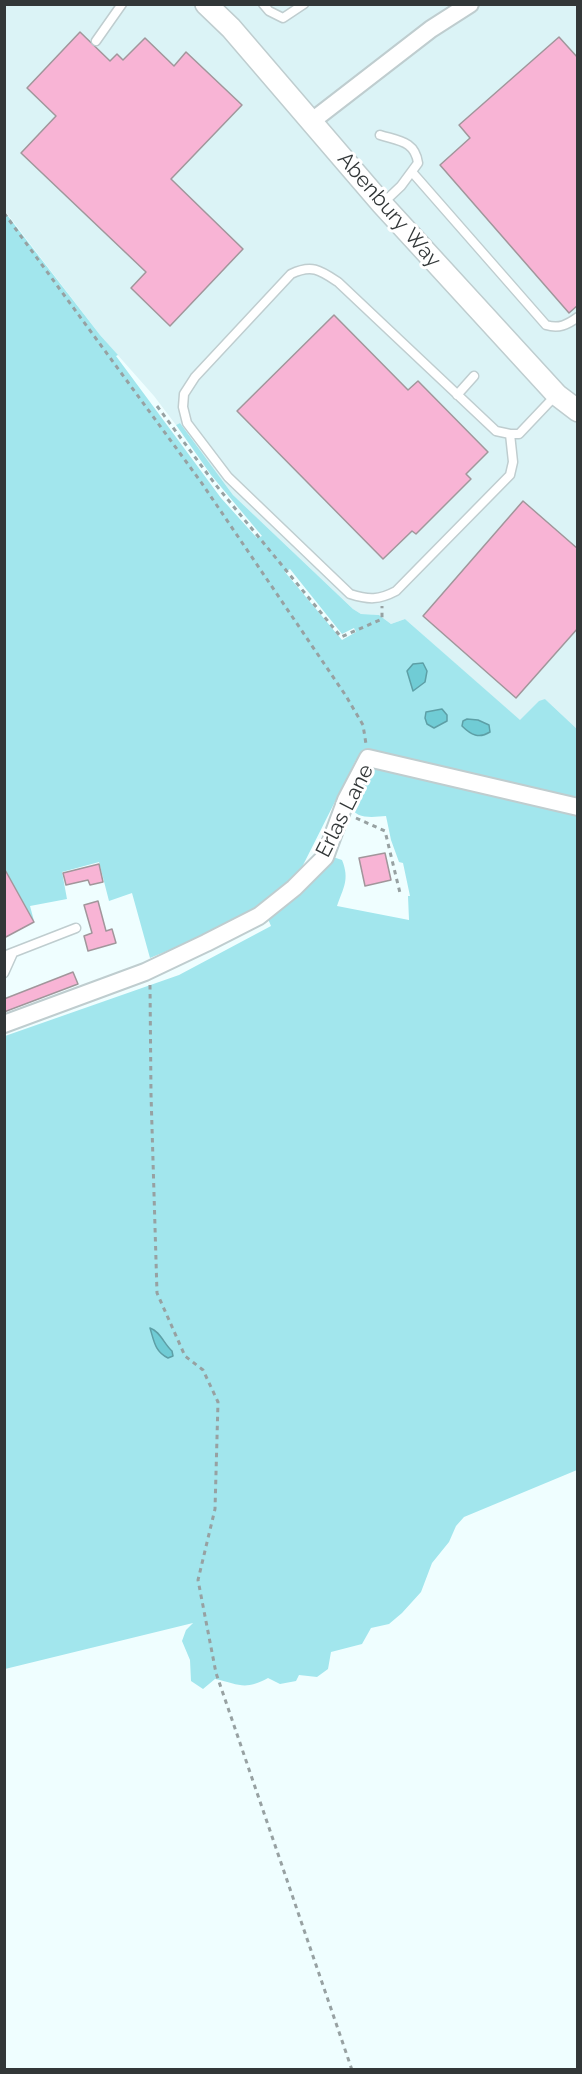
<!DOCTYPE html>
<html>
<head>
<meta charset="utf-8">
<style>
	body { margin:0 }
	#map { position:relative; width:582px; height:2074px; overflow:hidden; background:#effeff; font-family:Raleway,sans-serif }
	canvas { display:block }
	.frame { position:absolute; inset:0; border:6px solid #323738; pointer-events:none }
</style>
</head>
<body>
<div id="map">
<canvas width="582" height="2074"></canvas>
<div class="frame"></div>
</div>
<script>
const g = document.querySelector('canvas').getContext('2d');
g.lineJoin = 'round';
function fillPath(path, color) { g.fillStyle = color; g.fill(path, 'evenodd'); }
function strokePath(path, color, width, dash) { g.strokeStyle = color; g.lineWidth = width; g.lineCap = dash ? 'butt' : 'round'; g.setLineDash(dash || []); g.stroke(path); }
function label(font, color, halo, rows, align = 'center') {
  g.font = font + ' Raleway,sans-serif'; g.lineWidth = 6; g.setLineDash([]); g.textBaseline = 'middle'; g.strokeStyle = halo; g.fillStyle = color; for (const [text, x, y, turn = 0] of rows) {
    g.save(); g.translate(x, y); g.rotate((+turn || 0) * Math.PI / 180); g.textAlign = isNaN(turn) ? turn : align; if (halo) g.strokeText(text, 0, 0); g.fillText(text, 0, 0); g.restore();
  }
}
fillPath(new Path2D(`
	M5,5H577V729L545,699L520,721L405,619L391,624L379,615L361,614L353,609L233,495L180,423L176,425L154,396L100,335L5,211Z`), '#dbf3f6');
fillPath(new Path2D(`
	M4,211L100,335L118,355L116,356L221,498L257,538L262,536L211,475L176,425L180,423L233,495L353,609L361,614L379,615L391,624L405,619L520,720L539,701L545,699L577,729V1470L464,1517L456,1526L449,1542L432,1563L421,1592L402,1613L389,1624L371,1628L362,1644L331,1652L328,1669L317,1677L299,1675L296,1681L280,1684L268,1678C244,1691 239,1684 215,1679L203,1689L191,1681L190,1660L182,1641L186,1630L193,1623L5,1669V1036L179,975L271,926L268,919L333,857L342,860C350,880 343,888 337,906L409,920L408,896H410L403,863L399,862L391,840L386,816C373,817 355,820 350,805L363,776L356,760L293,885L252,916L150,958L132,893L109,901L99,862L62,872L67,899L30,906L34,921L4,868ZM290,569L342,634L354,628L356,632L342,640L285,572Z`), '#a2e6ed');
const water = new Path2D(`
	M423,663L427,671L425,682L413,691L407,671L413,664Z
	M442,709L447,715V721L434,728L427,724L425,718L426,712Z
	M467,719L478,720L489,725L490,732C479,739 471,735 462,726L463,721Z
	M150,1328C160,1331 164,1344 172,1351L173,1356L168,1358C155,1352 154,1341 150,1328Z`);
fillPath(water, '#70ccd5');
strokePath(water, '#5d9fa6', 1.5);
const building = new Path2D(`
	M80,32L110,61L117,54L123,60L145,38L174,66L186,52L242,105L171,179L243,249L170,326L131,288L146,272L21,153L56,116L27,88Z
	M559,37L578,58V305L569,313L440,165L470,138L459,125Z
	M334,315L408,390L418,381L488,452L466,474L471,479L416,534L412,531L383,559L237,411Z
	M523,501L578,549V628L516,698L423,616Z
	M385,853L391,880L365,886L359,858Z
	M99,864L103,882L90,885L88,880L66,885L63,873Z
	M4,868L34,922L4,938Z
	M98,901L106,931L112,929L116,943L88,951L84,936L92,933L84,905Z
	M73,972L78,984L4,1012V999Z`);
fillPath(building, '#f8b4d5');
strokePath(building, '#a1969b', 1.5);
const service = new Path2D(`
	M263,4L269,11L283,18L304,4
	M96,41L122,4
	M380,135C399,141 415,141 418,163L401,186L382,204
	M412,172L546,325C559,329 567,325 578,317
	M457,395L474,376
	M510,434L513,462L510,475L396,591C379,600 369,600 350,594L228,477L187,423L183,407L184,394L195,377L291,274C312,264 320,270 338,282L496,431L510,434H519L556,395
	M4,956L76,928
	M4,973L13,953`);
const minor = new Path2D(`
	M312,121L431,29L470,4
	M4,1024L145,972L206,943L259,916L294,888L325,857L346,800L368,758L578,807`);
const tertiary = new Path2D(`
	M206,4L231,28L382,204L557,395L578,411`);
strokePath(service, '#bfcdcf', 11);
strokePath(minor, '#bfcdcf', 20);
strokePath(tertiary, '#bfcdcf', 24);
strokePath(new Path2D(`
	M4,213L201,482L346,696L363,725L366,744
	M157,406L215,484L341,637L382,619V606
	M356,818L385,831L400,893
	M150,985L151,1094L157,1293L185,1356L203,1370L218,1402L215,1509L198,1580L216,1673L352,2070`), '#97a1a2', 3, [4.5, 4.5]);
strokePath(service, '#fff', 8);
strokePath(minor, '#fff', 16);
strokePath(tertiary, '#fff', 21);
label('21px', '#323738', '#fff', [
	["Abenbury Way",389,210,49],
	["Erlas Lane",345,811,-63]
]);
</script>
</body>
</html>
